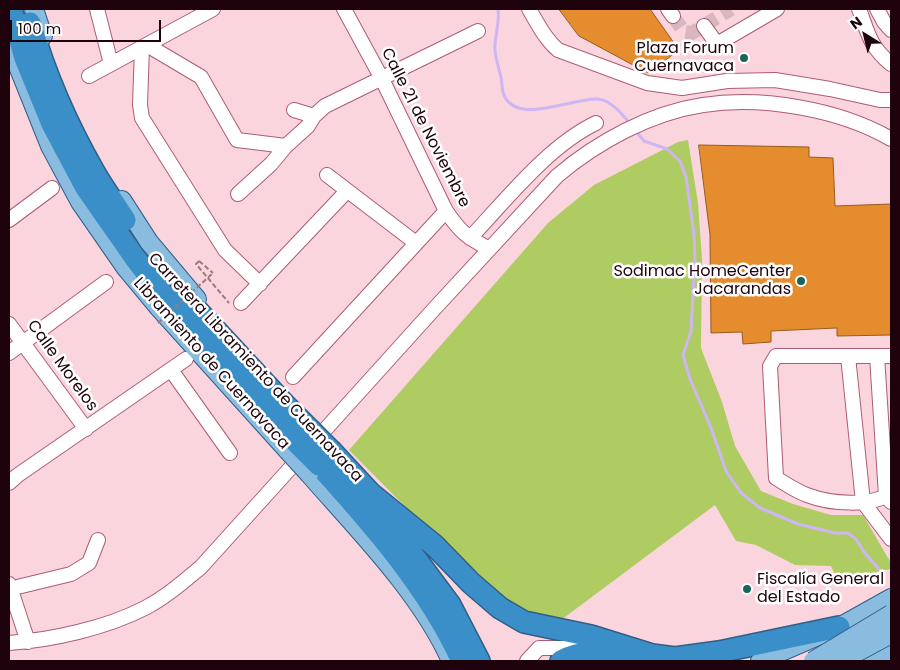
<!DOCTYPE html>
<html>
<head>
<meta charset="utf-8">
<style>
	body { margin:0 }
	#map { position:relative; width:900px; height:670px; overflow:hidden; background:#fbd5de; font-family:Poppins,sans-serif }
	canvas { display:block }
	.frame { position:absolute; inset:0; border:10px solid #1f030c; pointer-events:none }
	.north { position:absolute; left:840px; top:10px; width:50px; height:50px; -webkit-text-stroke:4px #fff; paint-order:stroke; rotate:324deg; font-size:14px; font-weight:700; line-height:20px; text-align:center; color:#1f030c }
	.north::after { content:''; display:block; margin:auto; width:18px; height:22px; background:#1f030c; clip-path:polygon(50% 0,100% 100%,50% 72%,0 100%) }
	.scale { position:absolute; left:10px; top:20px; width:151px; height:22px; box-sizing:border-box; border:2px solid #1f030c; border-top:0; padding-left:6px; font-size:15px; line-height:18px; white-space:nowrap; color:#1f030c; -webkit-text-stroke:4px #fff; paint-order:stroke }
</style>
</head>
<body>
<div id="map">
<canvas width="900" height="670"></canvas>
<div class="frame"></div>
<div class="north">N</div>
<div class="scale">100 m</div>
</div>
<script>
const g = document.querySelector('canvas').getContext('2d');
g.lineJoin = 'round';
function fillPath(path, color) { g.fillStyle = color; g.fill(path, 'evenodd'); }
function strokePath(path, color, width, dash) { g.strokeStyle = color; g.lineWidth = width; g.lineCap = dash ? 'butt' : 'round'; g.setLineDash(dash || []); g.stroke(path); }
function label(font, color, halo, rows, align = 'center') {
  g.font = font + ' Poppins,sans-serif'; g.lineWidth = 5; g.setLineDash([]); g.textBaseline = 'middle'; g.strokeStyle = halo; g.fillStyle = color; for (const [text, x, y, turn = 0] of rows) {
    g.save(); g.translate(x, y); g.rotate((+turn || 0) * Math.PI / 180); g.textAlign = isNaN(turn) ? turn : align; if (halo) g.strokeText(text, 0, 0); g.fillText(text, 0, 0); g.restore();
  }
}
fillPath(new Path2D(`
	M688,140L698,203L702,259L701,348L722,402L735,446L761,491L793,504L831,515H863L891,563V569L838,581L831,566L795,565L756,545L736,541L715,505L557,623L527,613L483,585L349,450L548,223L594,185L678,142Z`), '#afcc62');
strokePath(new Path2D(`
	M498,9C500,24 494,37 495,51C496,60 499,69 501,77C502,82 502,88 503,92C513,128 573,97 598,99C611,100 623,115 631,125
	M635,130L644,141L667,149L680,161L686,177L694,234L695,260L691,331L683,355L690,379L711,428L726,471L741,493L760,508L798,524L835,533H848L856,539L864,552L879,569`), '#ceb6f4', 3);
const building = new Path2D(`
	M559,9H650L679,50L648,73L579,36Z
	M699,145L809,147V157L833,158L835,206L891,204V335L837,336V328L771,331V342L743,344L742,332L711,333L710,235Z`);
fillPath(building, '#e58c2e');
strokePath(building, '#965a1b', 1);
strokePath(new Path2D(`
	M673,16L684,32L692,33L731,9`), '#dab6be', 14, [14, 7]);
const minor = new Path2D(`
	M97,9L111,64
	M344,9L381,77L446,211C461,233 466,236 489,249
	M529,9C538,24 545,39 558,50L647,83L682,88L727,81L775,80L830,89L880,100H891
	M668,9L673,16
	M859,9C868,33 870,47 891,64
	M877,9L884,22L891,30
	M704,26L717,44L777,9
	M147,45L201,77L237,140L286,146
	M142,47L140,105L142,118L225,250L260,284
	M89,76L213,9
	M294,110L314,116
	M327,175L416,243
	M238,194L271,164L286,146L308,126L314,116L325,106L478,31
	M9,220L52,188
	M470,238C506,200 548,146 596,123
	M241,303L347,191
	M9,324L86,429
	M9,353L106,282
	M848,356L863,502L891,539
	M877,356L886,496L891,502
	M891,356H776L770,366L776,478C786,484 796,491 807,495C830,504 871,507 891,493
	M171,370L230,453
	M293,377L446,211
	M9,483L18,475L186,359
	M9,584L28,642
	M9,589L71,574L89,563L98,540
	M9,643C52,640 106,628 145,608C166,597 183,582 201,567L435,308L557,176C597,142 650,113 703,105C762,96 839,109 891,139
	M527,661L539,648H568L591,636`);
const major = new Path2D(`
	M34,9L43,36
	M9,44L50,146L80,202L125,267L159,308L288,451
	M122,200L149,242L197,299
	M309,474C357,529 421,593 451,661
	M865,634L872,648L871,661
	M760,661L839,627L891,598
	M878,661L891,652`);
const highway = new Path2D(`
	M11,9L25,58L52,124L86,188L135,258L168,301L296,442
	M30,23C45,74 67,125 94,172C103,188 115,204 125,220
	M180,292L285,405L310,430
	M332,452L370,493L398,535L450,605L479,661
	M319,465C373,525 428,587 462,661
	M370,493L435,546L471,583L500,608L524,622L591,636L652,655L675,658L719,652L839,627
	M561,661C581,650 603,651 623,660`);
strokePath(minor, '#ad5c74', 16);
strokePath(major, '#315e87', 20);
strokePath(highway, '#315e87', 24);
strokePath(new Path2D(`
	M199,261L196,264L229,303
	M199,261L213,273`), '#9a7982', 2, [5, 2.5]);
strokePath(minor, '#fff', 14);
strokePath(major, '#89bcdf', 18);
strokePath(highway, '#3a8fc9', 21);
const majorBridge = new Path2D(`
	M288,451L309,474
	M813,661L891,614
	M841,661L891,634`);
const highwayBridge = new Path2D(`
	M310,430L332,452
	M296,442L319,465`);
strokePath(majorBridge, '#315e87', 20, []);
strokePath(highwayBridge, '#315e87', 24, []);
strokePath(new Path2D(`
	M158,323L213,273`), '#9a7982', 2, [5, 2.5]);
strokePath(majorBridge, '#89bcdf', 18);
strokePath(highwayBridge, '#3a8fc9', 21);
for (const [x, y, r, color] of [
	[744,58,5,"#1b645a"],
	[801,281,5,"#1b645a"],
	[747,589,5,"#1b645a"]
]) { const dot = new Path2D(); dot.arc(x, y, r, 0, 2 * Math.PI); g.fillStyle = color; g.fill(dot); strokePath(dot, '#fff', 2); }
label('16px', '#1f030c', '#fff', [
	["Plaza Forum",734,49],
	["Cuernavaca",734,67],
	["Sodimac HomeCenter",791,272],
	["Jacarandas",791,290],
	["Fiscalía General",757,580,"left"],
	["del Estado",757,598,"left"]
], 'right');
label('16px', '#1f030c', '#fff', [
	["Calle 21 de Noviembre",425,128,63],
	["Libramiento de Cuernavaca",211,364,48],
	["Calle Morelos",62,366,54],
	["Carretera Libramiento de Cuernavaca",255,368,47]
]);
</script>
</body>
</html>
